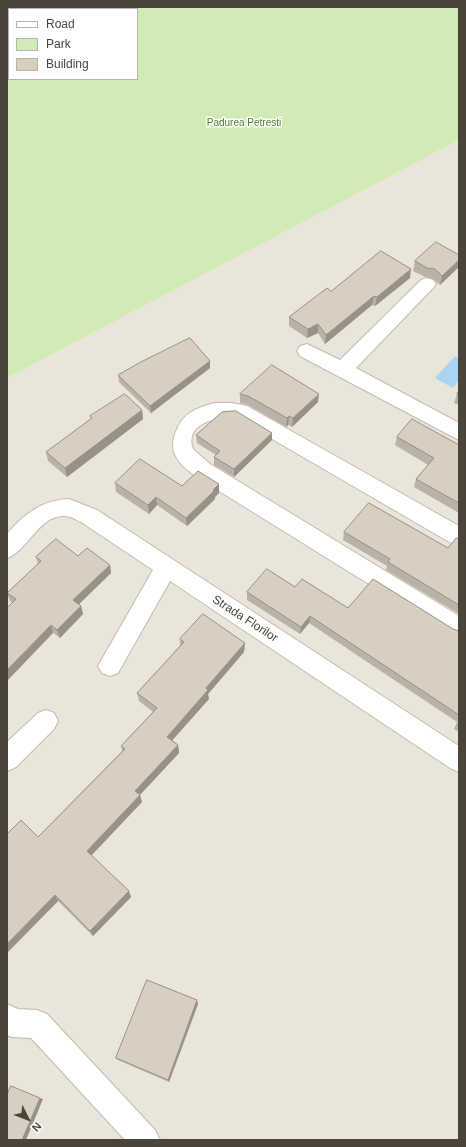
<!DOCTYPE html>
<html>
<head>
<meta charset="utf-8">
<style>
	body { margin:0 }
	#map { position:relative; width:466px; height:1147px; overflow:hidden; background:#f6f3ec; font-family:Helvetica,sans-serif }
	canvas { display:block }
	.frame { position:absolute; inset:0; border:8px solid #4b4439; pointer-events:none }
	.legend { position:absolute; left:8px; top:8px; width:130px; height:72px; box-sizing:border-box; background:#fff; border:1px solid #b7b4b0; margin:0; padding:5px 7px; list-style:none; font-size:12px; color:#4b4439 }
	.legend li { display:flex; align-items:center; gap:8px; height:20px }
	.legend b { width:20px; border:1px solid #b7b4b0 }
	.north { position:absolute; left:8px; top:1099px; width:40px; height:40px; -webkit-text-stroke:3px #fff; paint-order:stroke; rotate:132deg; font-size:11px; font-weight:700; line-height:16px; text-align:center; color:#4b4439 }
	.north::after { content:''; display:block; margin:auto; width:14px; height:18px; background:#4b4439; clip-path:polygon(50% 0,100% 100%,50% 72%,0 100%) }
</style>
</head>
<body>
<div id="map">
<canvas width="466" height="1147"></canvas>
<div class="frame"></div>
<ul class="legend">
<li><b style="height:5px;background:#fff"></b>Road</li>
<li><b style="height:11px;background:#d2eab5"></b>Park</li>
<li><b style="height:11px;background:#d8cfc1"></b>Building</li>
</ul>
<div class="north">N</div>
</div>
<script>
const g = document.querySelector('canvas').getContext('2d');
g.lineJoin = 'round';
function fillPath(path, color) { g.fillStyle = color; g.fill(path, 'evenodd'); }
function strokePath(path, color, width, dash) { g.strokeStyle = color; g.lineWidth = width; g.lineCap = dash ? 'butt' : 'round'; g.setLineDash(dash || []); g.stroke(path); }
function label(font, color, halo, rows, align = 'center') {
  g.font = font + ' Helvetica,sans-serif'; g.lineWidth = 3; g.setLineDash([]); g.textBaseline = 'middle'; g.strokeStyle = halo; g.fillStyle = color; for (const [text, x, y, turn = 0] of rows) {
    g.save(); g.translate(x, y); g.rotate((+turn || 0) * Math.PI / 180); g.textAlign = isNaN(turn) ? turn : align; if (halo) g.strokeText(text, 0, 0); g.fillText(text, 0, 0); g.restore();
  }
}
fillPath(new Path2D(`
	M459,140V1140H7V378Z`), '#eae5da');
fillPath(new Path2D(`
	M7,7H459V140L7,378ZM9,9H137V79H9Z`), '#d2eab5');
fillPath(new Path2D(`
	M455,356L459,358V380L453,388L435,378Z`), '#a9d4f2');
const minor = new Path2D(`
	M427,278L433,280L436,284L433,288L356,368L459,423V440L300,356L297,351L300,346L307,344L340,360L421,280Z
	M215,403H232L247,406L459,526V546L451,543L236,418C218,416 184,423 193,449L210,464L459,616V638L451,635L211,486C188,471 162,458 178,427C185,412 199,407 215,403Z
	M69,499L97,510L459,746V772L450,768L170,581L118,673L110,676L102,673L98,666L102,659L153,570L81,522C78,521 74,518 70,517C41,509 29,551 7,558V534C24,514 42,500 69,499Z
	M46,710L54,713L58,721L54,729L16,767L7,771V742L38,713Z
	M7,1004L18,1009L37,1010L47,1014L155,1130L160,1140H125L31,1038L12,1037L7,1035Z`);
strokePath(minor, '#c2bbae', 2);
fillPath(minor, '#fff');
fillPath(new Path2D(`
	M459,255L440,285L433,279L425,277L413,271L415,261Z
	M410,278L375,306L372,305L325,344L318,333L307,338L289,326V317Z
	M210,361V368L151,413L119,382L118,375Z
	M459,391V405L454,403L457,394Z
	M240,394L318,402L292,427L288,425L286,427L248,405L240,403Z
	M142,410L143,419L67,477L48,461L46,452L91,419L90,416Z
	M272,433V440L234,477L214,465V457L216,455L197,443L196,435Z
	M397,437L459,445V513L414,487L416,479L428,465L395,445Z
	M115,483L182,486L219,493L215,497V499L187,526L157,505L149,514L116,492Z
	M344,532L448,548L459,538V614L386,570L387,566L343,540Z
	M78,556L110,565L111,573L79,604L81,606L83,614L60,638L10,601L7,593L38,564L36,557Z
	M295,587L348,608L453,629L459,631V732L454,729L457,722L309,623L300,634L247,600V592Z
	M180,639L245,643L244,652L208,694L209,699L172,740L178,745L179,753L140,795L142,802L91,855L131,897L93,936L58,901L7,953L38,837L122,751L121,746L153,712L139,701L137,693L180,646Z
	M198,1004L169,1082L118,1060L116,1058Z`), '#bab2a6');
fillPath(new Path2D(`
	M459,260V267L440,285L442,276Z
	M411,269L410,278L375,306L377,297Z
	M374,296L372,305L325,344L326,335Z
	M318,324V333L307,338L308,329Z
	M210,361V368L151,413L150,406Z
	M319,394L318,402L292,427L293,418Z
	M142,410L143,419L67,477L65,468Z
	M289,416L288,425L286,427L287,418Z
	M272,433V440L234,477V469Z
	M219,484V493L215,497V499L187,526L186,518Z
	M156,497L157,505L149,514L148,505Z
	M110,565L111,573L75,608L73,600Z
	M81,606L83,614L60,638L57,630Z
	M310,616L309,623L300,634L301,627Z
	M51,625L53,633L7,681V670Z
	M245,643L244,652L208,694L209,699L169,744L167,737L206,688Z
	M178,745L179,753L137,798L135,791Z
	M140,795L142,802L90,857L87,851Z
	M129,891L131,897L93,936L90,931Z
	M55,895L58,901L7,953V944Z
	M197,1000L198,1004L169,1082L168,1080Z
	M40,1098L43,1099L26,1140H22Z`), '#979187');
const building = new Path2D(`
	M436,242L459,255V260L442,276L435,269L427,268L415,261Z
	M381,251L411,269L377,297L374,296L326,335L318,324L308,329L289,317L327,288L331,291Z
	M190,338L210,361L150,406L118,375L139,363Z
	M272,365L319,394L293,418L289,416L287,418L248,396L240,394Z
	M459,391V395L457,394Z
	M125,394L142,410L65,468L46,452L92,418L90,416Z
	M236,411L272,433L234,469L214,457L220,451L196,435L222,412Z
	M412,419L459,445V503L416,479L434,458L397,437Z
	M140,459L182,486L198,471L219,484L213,490L214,491L186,518L156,497L148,505L115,483Z
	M369,503L448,548L456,538H459V605L388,562L390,559L344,532Z
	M56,539L78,556L87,548L110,565L73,600L81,606L57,630L51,625L7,670V608L16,599L7,593L41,561L36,557Z
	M267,569L295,587L302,579L348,608L373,579L453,629L459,631V715L310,616L301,627L247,592Z
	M203,614L245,643L206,688L208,690L167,737L178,745L135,791L140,795L87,851L129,891L90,931L55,895L7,944V834L21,820L38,837L125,749L121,746L157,708L137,693L184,642L180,639Z
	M147,980L197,1000L168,1080L116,1058Z
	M11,1086L40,1098L22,1140H7V1095Z`);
fillPath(building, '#d8cfc1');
strokePath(building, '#979187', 1);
label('10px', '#4a7f2a', '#fff', [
	["Padurea Petresti",244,123]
]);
label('12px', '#4b4439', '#fff', [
	["Strada Florilor",245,619,33]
]);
</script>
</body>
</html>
